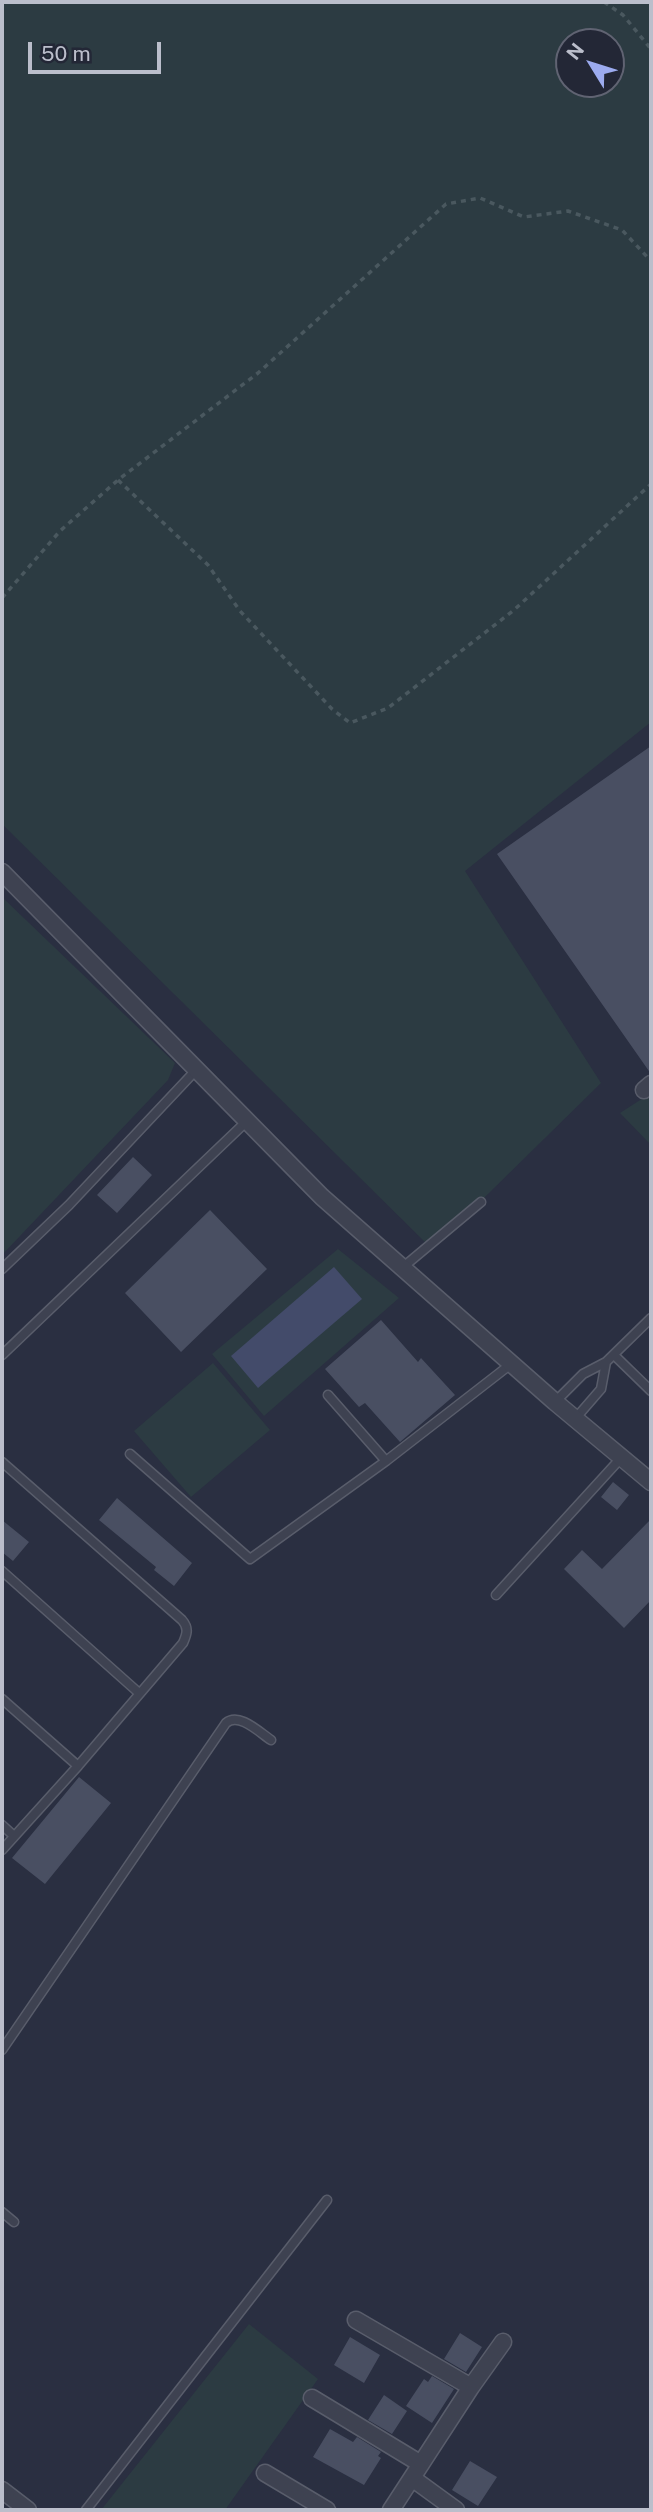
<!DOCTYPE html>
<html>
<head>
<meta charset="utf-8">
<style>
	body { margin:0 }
	#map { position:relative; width:653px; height:2512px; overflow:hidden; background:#2a2f41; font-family:"Public Sans",sans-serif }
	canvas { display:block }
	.frame { position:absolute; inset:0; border:4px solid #bbbecb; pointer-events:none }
	.north { position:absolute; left:555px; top:28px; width:70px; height:70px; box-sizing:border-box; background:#232736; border:2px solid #606372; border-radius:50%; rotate:308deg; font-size:19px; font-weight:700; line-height:28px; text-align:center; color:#bbbecb }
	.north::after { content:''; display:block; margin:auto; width:24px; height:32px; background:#9cabef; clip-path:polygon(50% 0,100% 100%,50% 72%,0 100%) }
	.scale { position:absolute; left:28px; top:42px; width:133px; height:32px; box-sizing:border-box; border:4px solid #bbbecb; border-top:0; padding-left:9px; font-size:21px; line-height:24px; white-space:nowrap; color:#bbbecb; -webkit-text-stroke:5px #232736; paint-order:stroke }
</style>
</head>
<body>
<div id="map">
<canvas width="653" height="2512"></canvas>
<div class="frame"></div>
<div class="north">N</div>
<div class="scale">50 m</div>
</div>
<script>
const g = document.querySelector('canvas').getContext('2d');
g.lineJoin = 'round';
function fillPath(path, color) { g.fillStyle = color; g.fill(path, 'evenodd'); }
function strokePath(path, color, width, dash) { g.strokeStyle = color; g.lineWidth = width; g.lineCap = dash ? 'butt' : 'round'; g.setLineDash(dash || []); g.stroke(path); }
fillPath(new Path2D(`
	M2,2H651V722L465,871L601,1083L432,1249L2,824ZM569,42H611V84H569Z
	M2,897L175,1063L168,1080L2,1255Z
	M651,1093V1145L620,1113Z
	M338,1249L399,1298L264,1416L212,1354Z
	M213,1363L270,1430L191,1497L134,1431Z
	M249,2324L318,2379L225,2510H101Z`), '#2c3b42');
fillPath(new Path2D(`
	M334,1267L362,1299L258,1388L231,1356Z`), '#434b6a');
fillPath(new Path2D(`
	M651,746V1074L497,854Z
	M133,1157L152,1175L117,1213L97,1195Z
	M210,1210L267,1269L181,1352L125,1293Z
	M381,1320L418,1362L421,1358L455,1395L400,1442L365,1403L359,1407L325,1369Z
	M613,1482L629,1495L617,1510L601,1497Z
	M117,1498L192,1563L174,1586L154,1570L156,1567L99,1520Z
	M651,1519V1600L624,1628L564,1569L582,1550L602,1569Z
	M2,1520L29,1542L13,1561L2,1552Z
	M79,1777L111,1803L45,1884L12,1858Z
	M460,2333L482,2347L466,2372L444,2359Z
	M350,2337L380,2355L364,2383L334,2365Z
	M432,2376L454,2389L432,2423L406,2406L424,2379L428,2382Z
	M384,2395L407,2411L392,2434L368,2420Z
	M330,2429L353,2442L357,2437L381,2452L378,2456L381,2458L364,2485L313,2457Z
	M470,2461L497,2477L478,2506L452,2490Z`), '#494f62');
const lane = new Path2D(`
	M402,1268L481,1202
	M2,1269L69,1205L198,1068
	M2,1355L248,1120
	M614,1355L651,1391
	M606,1362L651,1318
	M328,1395L386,1461
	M555,1402L583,1374L606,1362L601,1389L575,1419
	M130,1454L250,1559L386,1461L511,1364
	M2,1462L182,1620C189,1628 187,1634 183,1643L78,1766L2,1850
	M2,1571L139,1693
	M496,1595L621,1458
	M2,1699L78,1766
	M2,1825L14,1836
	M2,2050L226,1723C239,1712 259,1732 271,1740
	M2,2212L14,2222
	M86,2510L327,2200`);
const street = new Path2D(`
	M2,872L322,1197L555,1402L651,1482
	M644,1090L651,1084
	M356,2320L471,2387
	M312,2398L421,2464
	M265,2473L327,2510
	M412,2478L456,2510
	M2,2490L28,2510
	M391,2510L471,2387L503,2342`);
strokePath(lane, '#595d6b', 11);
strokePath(street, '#595d6b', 19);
strokePath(new Path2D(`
	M604,2L623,15L651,49
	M118,480L208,565L240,611L332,709L350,723L388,708L514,610L651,484
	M2,598L60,531L118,480L258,373L446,204L480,198L524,217L568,211L622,230L651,261`), '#4a585f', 3.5, [5, 5]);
strokePath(lane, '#3e4251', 8);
strokePath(street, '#3e4251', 16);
</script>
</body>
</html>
